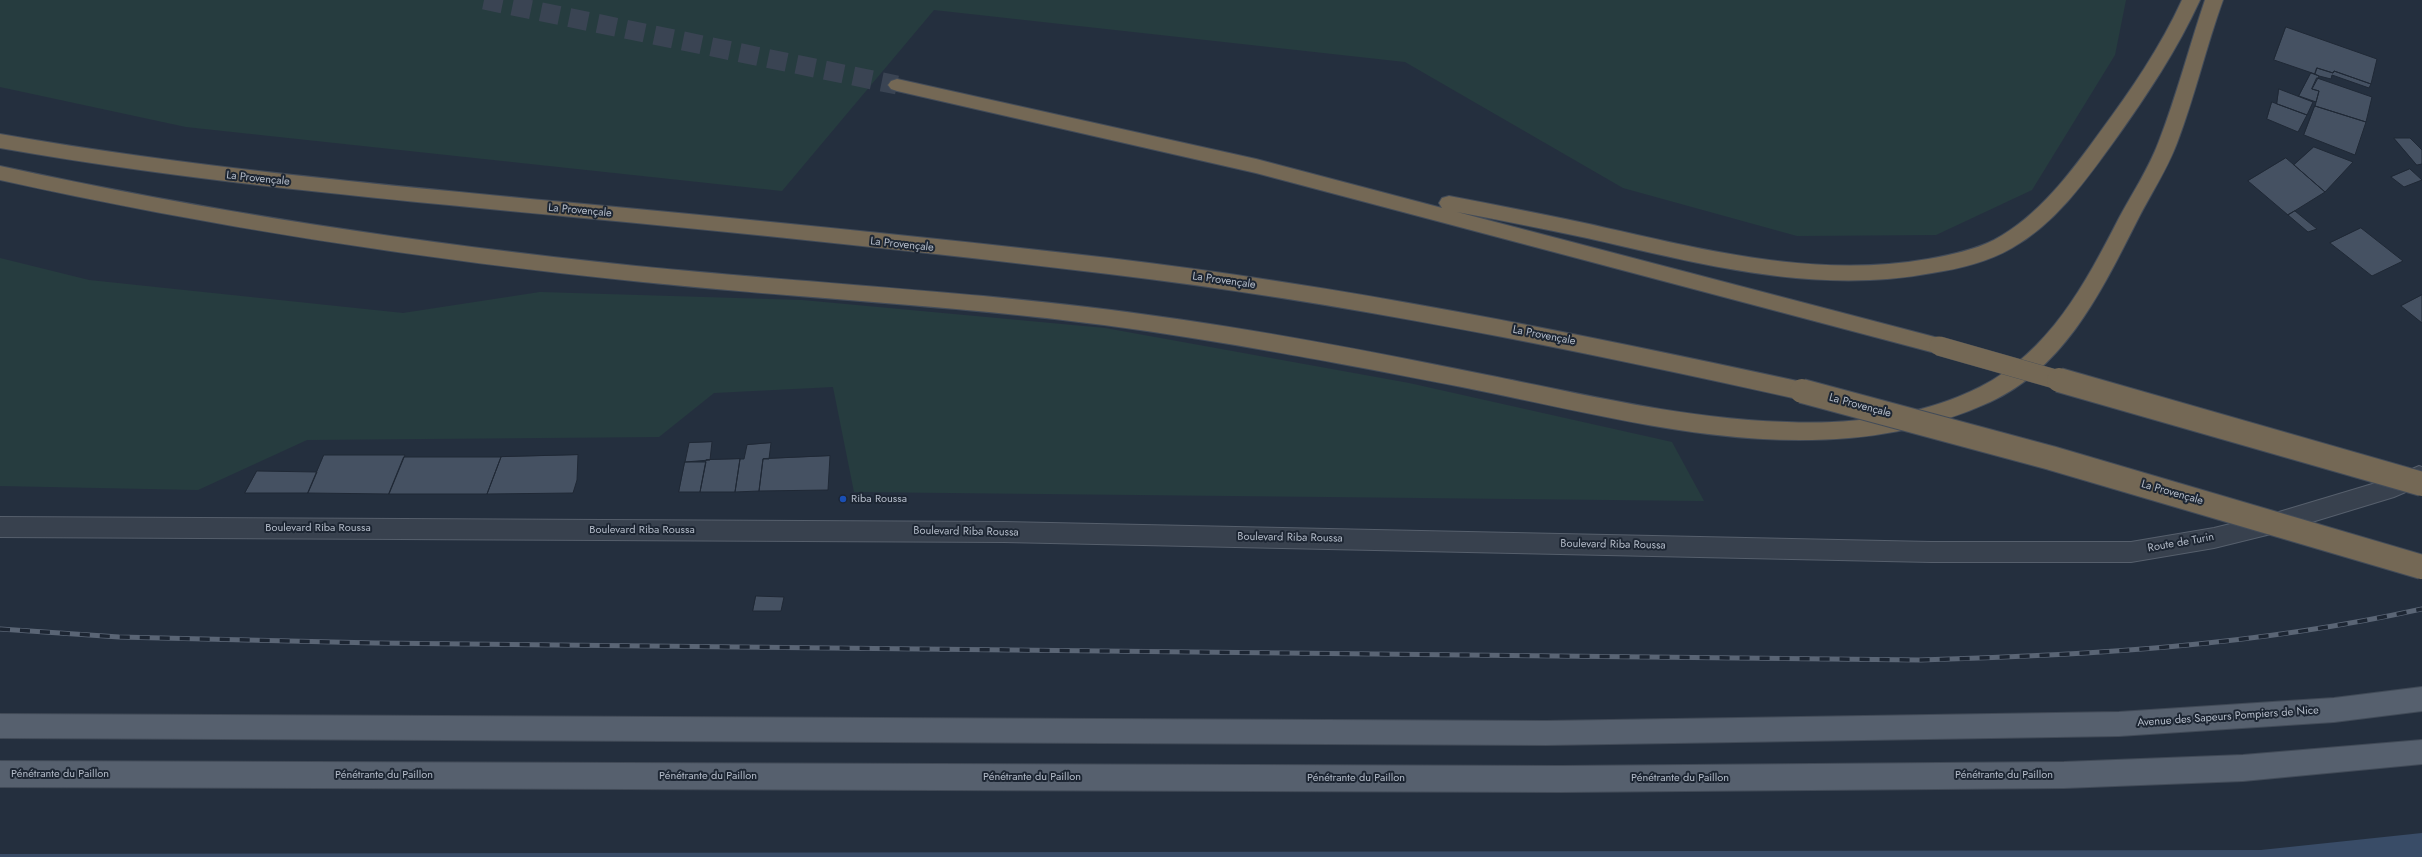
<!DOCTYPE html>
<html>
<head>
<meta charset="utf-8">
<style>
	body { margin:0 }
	canvas { display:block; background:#242f3e }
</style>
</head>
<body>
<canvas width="2422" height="857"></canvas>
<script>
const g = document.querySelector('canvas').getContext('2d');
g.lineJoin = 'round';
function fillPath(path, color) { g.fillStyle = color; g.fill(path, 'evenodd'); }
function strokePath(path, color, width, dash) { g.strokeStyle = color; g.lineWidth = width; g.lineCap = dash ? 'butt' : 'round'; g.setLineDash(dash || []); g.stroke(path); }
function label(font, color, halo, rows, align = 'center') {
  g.font = font + ' Jost,sans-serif'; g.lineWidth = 4; g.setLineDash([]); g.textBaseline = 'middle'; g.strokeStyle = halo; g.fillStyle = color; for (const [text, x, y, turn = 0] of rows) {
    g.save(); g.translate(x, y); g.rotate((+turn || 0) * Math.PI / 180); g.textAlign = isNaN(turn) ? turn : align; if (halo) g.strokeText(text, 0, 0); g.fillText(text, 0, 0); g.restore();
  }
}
fillPath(new Path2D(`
	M0,0H2126L2115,55L2032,190L1936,235L1797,236L1623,188L1405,62L934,10L782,191L186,127L0,87Z
	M0,258L89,280L403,313L540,292L802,300L1105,328L1409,383L1672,442L1704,501L854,492L833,387L714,393L659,437L307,440L198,490L0,486Z`), '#263c3f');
fillPath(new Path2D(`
	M2422,833V857H0V854L2261,850Z`), '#394c67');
const building = new Path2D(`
	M2286,27L2377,59L2371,84L2334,71L2333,73L2317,68L2315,74L2274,60Z
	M2317,68L2333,73L2334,71L2371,84L2369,88L2332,75L2331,79L2319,76L2315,74Z
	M2311,73L2319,76L2312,89L2319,91L2316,102L2299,96Z
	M2317,78L2372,97L2366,122L2315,106L2319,91L2312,89Z
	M2279,89L2313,102L2307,115L2277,104Z
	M2272,102L2307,115L2298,132L2267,119Z
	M2315,106L2366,122L2355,155L2304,135Z
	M2394,138H2410L2422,150V164L2417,165Z
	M2314,147L2353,162L2325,192L2294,165Z
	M2286,158L2325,192L2288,215L2248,181Z
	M2410,169L2422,180L2404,187L2391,177Z
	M2295,211L2317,229L2308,232L2288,215Z
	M2361,228L2403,261L2372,276L2330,243Z
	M2422,295V323L2401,306Z
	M712,442L710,460L685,462L689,443Z
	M771,443L769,459H763L759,491L735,492L740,459H744L747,445Z
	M324,455H405L389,494L308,493Z
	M578,455L577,480L573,493L487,494L501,457Z
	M830,456L828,490L759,491L763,459Z
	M404,457H501L487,494H389Z
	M740,459L735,492H700L706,460Z
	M685,462H706L700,492H679Z
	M257,471L317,472L308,493H245Z
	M756,596L784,597L781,611H753Z`);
fillPath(building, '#455162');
strokePath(building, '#1f2835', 1);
strokePath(new Path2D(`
	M484,0L897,85`), '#3a4453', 19, [19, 10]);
const tertiary = new Path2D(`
	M2419,466L2422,467V485L2394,497L2279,532L2214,548L2131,562H1931L1004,542L0,537V517L1004,522L1931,542H2131L2214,528L2279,512L2389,479Z`);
const primary = new Path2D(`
	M2422,687V711L2334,722L2119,736L1546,745L0,738V714L1546,721L2119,712L2334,698Z
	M2422,740V764L2243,781L2064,788L1561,792L0,787V761L1561,766L2064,762L2243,755Z`);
const motorway = new Path2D(`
	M2182,0H2200C2177,50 2147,95 2115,140C2086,180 2056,223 2012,248C1988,262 1959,269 1932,273C1815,295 1701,264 1587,238C1544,229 1501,220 1457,212L1946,340L1950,346L1946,352L1939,354L1256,173L897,91L891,89L888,85L891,81L897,79L1256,159L1442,208L1439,203L1442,198L1449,196C1496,205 1543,214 1589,224C1700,249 1814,279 1928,259C1951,255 1974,250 1994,240C2039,216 2071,172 2100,132C2131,90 2160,48 2182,0Z
	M2205,0H2223C2206,47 2195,96 2177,143C2167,170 2150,195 2137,221C2102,290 2065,368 1990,402C1821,479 1634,421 1462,387C1343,364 1224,341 1104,325C951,305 796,298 643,282C427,260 212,227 0,180V166C210,212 422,244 636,266C804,283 973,291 1141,314C1255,329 1369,351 1482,374C1583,394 1684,419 1787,422C1851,425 1923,416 1980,387C2050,351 2085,284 2119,218C2133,192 2149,168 2159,141C2177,95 2189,47 2205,0Z
	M0,134C187,167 374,184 563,202C745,219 927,237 1109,258C1343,286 1572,332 1802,382L1810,385L1813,391L1810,397L1802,400C1572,349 1343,302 1109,274C927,252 745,233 563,216C375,198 187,181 0,148Z`);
strokePath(tertiary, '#565f6c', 2);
strokePath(primary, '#414a57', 2);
strokePath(motorway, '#434c59', 2);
fillPath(tertiary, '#38414e');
fillPath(primary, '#56606e');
fillPath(motorway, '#746855');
const rail = new Path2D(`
	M0,629L119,637L375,643L1920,660C2092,655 2253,646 2422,609`);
strokePath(rail, '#5a6575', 5);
strokePath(rail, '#1d2633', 3.5, [10]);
const motorwayBridgeFar1 = new Path2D(`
	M1939,346L2062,381`);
const motorwayBridge = new Path2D(`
	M2059,380L2422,484
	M1802,391L2051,458L2422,567`);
strokePath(motorwayBridgeFar1, '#434c59', 20, []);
strokePath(motorwayBridge, '#434c59', 26, []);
strokePath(motorwayBridgeFar1, '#746855', 19);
strokePath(motorwayBridge, '#746855', 24);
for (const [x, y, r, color] of [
	[843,499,4,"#1a4fb4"]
]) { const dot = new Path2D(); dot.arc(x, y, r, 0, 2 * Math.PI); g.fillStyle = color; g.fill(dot); strokePath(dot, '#1d2633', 1.5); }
label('11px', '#b4bcc9', '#1d2633', [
	["La Provençale",258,179,6],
	["La Provençale",580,211,5],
	["La Provençale",902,245,6],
	["La Provençale",1224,281,8],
	["La Provençale",1544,336,11],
	["La Provençale",1860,406,15],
	["La Provençale",2172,493,16],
	["Boulevard Riba Roussa",318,528],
	["Boulevard Riba Roussa",642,530],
	["Boulevard Riba Roussa",966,532,1],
	["Boulevard Riba Roussa",1290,538,1],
	["Route de Turin",2181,543,-10],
	["Boulevard Riba Roussa",1613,545,1],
	["Avenue des Sapeurs Pompiers de Nice",2228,717,-4],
	["Pénétrante du Paillon",60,774],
	["Pénétrante du Paillon",384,775],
	["Pénétrante du Paillon",2004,775],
	["Pénétrante du Paillon",708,776],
	["Pénétrante du Paillon",1032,777],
	["Pénétrante du Paillon",1356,778],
	["Pénétrante du Paillon",1680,778]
]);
label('11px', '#b4bcc9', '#1d2633', [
	["Riba Roussa",851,499]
], 'left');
</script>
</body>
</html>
